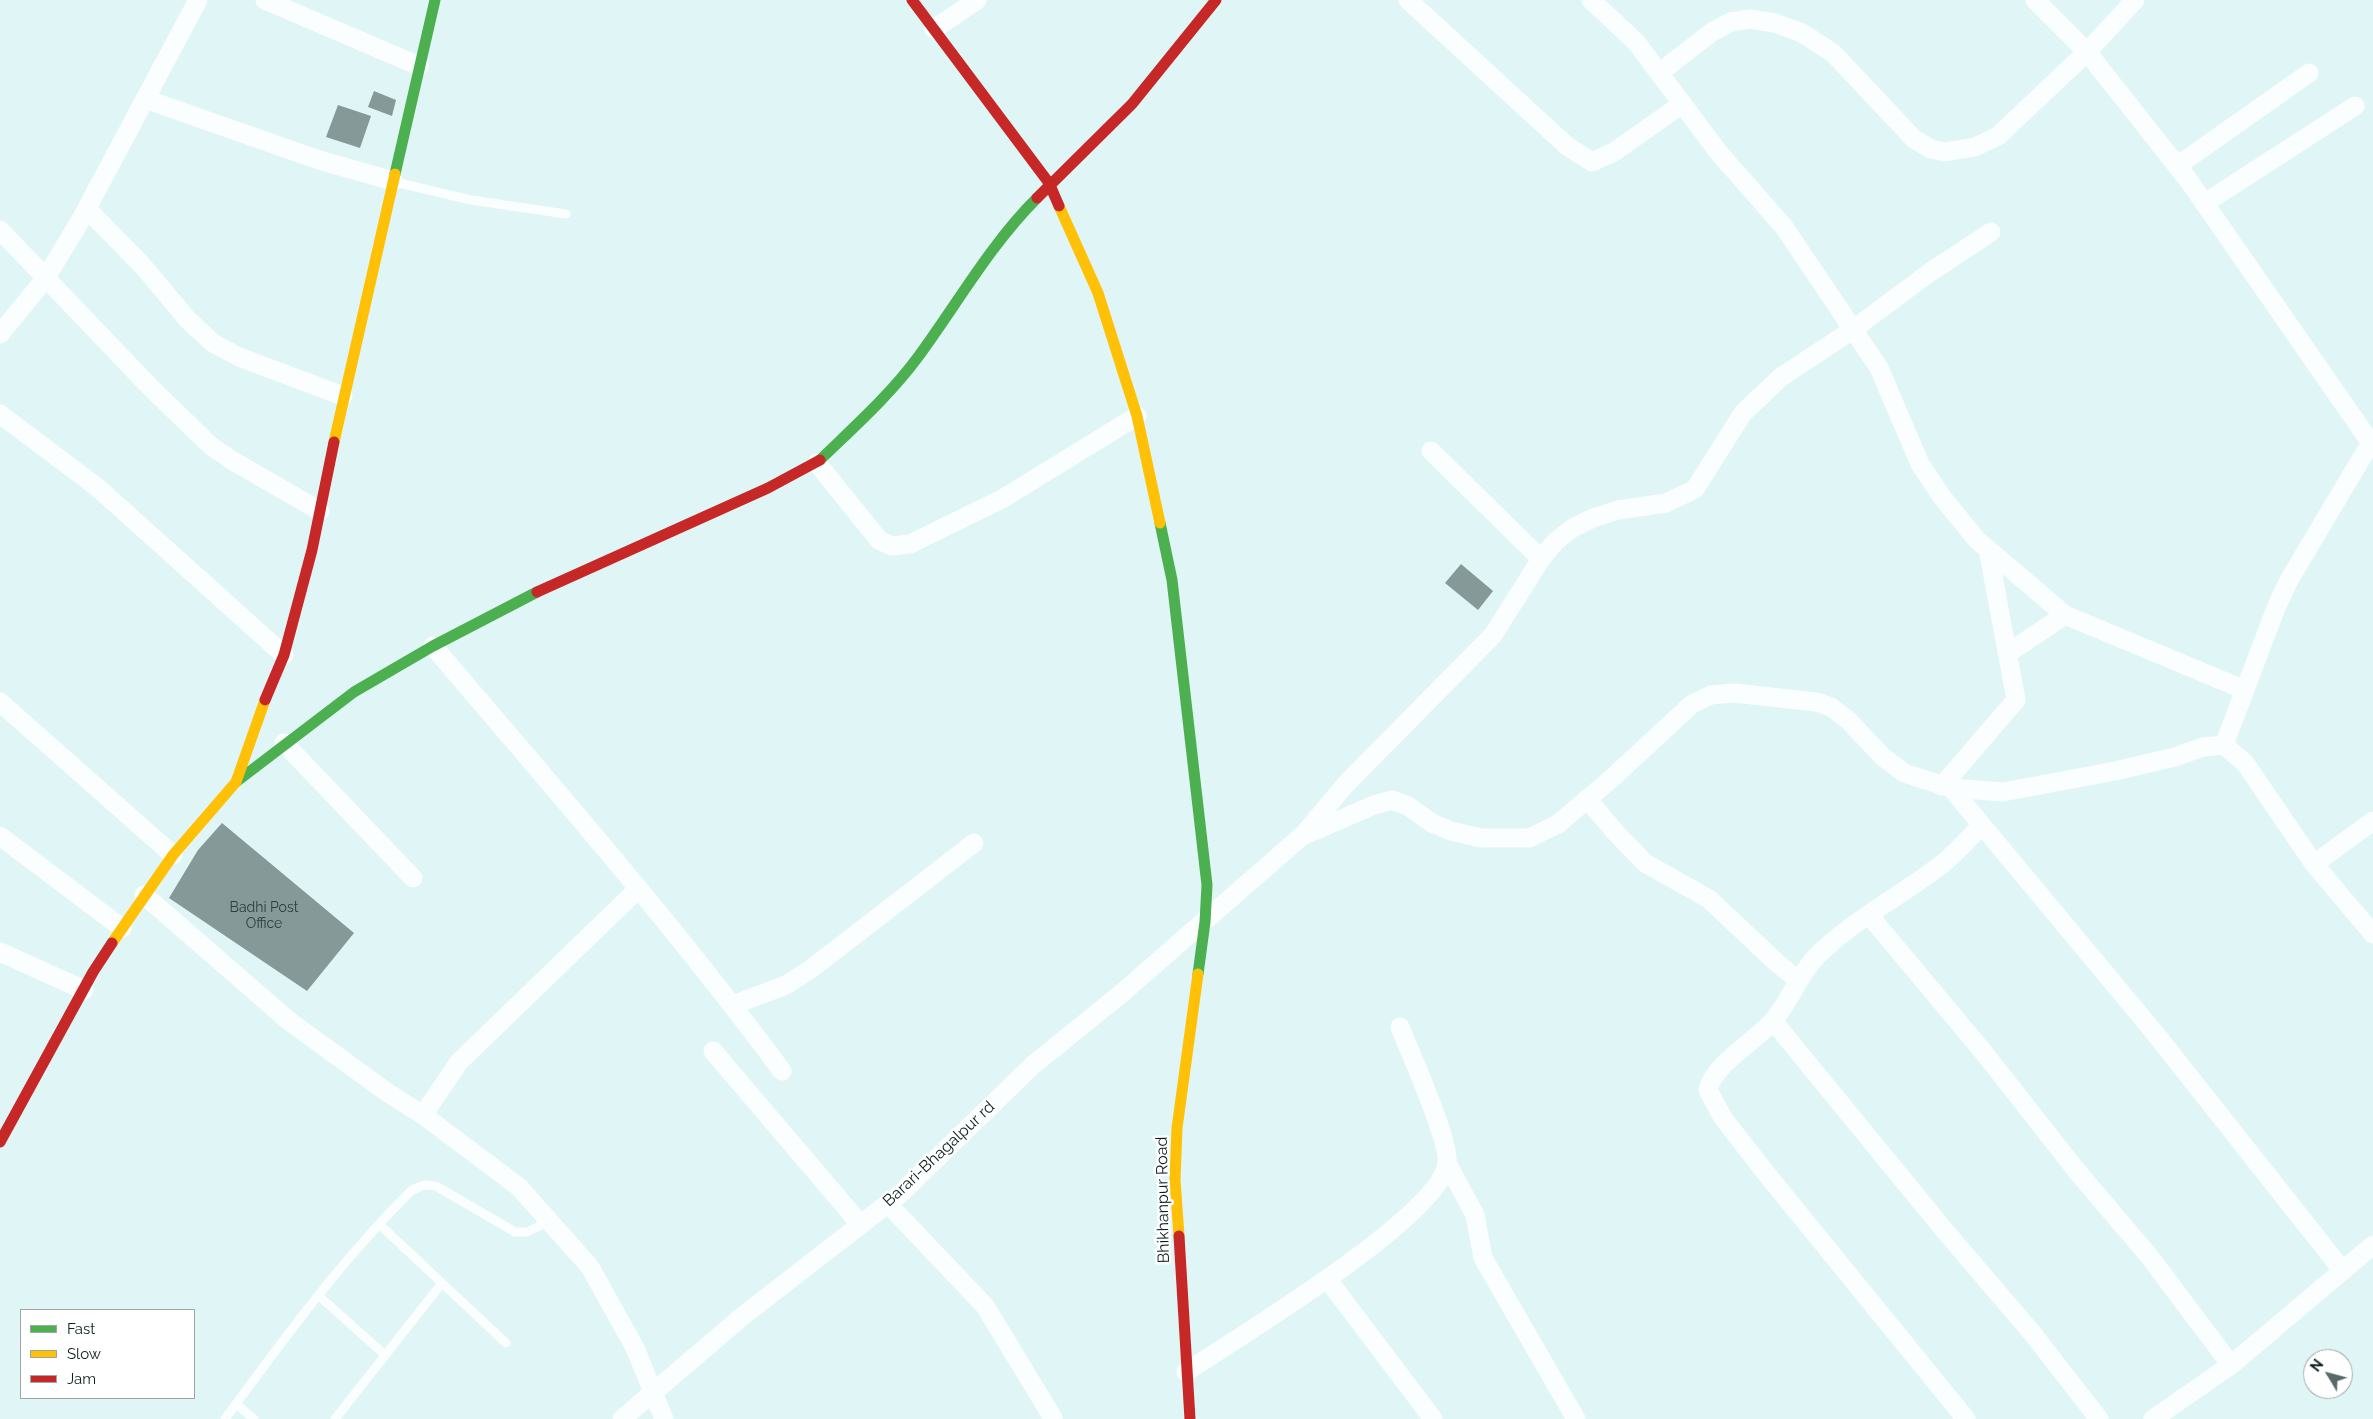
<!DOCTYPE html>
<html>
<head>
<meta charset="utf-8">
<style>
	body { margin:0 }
	#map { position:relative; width:2373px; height:1419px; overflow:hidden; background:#e0f5f5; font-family:Raleway,sans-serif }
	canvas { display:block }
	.legend { position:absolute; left:20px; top:1309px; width:175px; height:90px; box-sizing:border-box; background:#fff; border:1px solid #9ea5a5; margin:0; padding:6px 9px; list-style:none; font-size:15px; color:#0c1f1e }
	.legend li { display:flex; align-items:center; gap:10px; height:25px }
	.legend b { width:25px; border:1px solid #9ea5a5 }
	.north { position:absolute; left:2303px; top:1349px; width:50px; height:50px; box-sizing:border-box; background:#fff; border:1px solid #9ea5a5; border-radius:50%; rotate:307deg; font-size:14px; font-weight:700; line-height:20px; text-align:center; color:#0c1f1e }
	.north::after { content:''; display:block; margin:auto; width:18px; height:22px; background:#566a69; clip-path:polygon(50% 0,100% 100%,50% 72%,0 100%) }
</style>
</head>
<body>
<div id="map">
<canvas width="2373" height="1419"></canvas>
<ul class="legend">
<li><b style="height:6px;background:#4caf50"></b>Fast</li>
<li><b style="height:6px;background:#ffc107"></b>Slow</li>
<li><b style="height:6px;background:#c62828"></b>Jam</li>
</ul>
<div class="north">N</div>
</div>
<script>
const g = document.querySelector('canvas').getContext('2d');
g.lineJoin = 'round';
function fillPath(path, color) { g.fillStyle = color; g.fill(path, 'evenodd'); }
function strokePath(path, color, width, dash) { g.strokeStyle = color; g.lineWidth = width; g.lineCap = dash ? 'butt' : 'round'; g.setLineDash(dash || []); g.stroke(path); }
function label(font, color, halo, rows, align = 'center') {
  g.font = font + ' Raleway,sans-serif'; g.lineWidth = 5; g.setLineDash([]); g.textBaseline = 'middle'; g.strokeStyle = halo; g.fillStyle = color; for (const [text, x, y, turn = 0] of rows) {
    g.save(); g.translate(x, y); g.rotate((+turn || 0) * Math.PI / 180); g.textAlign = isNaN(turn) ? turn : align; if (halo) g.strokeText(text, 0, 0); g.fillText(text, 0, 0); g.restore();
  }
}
fillPath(new Path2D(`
	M374,91L396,100L392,116L368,107Z
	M338,105L371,116L360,148L326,137Z
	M1461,564L1493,591L1478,610L1445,583Z
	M222,823L354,933L307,991L169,898L198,850Z`), '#869999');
strokePath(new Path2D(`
	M395,182L471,200L566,214
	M380,1225L506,1343
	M319,1296L385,1355
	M236,1404L254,1419
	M225,1419C283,1340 342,1259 412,1190L424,1185L436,1186L515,1232H527L550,1221
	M335,1419L442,1283`), '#fafefe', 9);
strokePath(new Path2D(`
	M265,0L419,66
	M1408,0L1567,146L1592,162L1614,152L1682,104
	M1591,0L1636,42L1719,153L1784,227L1879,368L1920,464L1942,497L1977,540L2065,615
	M2035,0L2087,52L2189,181L2373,446
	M934,29L977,0
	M1659,73L1712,32L1731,22L1750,19L1775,23L1802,33L1833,53L1914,139L1931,149L1945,152L1975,147L1998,136L2087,52L2135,0
	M145,99L319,160L393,181
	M2177,166L2309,73
	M2205,203L2355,106
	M87,209L142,265L188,320L213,343L239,357L343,396
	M0,230L152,389L211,446L233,461L320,511
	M0,334L45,279L79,223L198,0
	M0,414L97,487L284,655
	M1431,451L1541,559
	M817,463L879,540L892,546L910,544L1002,499L1137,416
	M433,646C552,786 673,924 782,1071
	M2008,653L2065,615L2245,690
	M0,702L173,855
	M284,743L413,878
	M2224,745L2276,608L2289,580L2370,444
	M1942,786L2016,700L1988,549
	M1951,788L2154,1032L2343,1271
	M1587,799L1617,834L1645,863L1709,899L1777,963L1799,981
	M1307,834L1374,805L1392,800L1408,806L1432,823L1451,831L1481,838H1529L1558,824L1611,779L1692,704L1711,695L1734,693L1816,702L1831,707L1848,720L1883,757L1904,773L1951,788L2003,792L2115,771L2175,757L2203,747L2224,745L2245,763L2314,864L2373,934
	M0,836L122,928
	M2314,864L2373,821
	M144,895L289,1021L388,1093L423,1115L519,1187L590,1267L635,1348L664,1419
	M1869,915L1985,1054L2076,1170L2149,1256L2231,1365
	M0,952L84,990
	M733,1005L786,985L811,969L974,843
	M1773,1021L1945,1231L2033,1334L2099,1419
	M713,1051L861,1225
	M423,1115L459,1062L638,889
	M1447,1163L1475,1215L1483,1258L1576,1419
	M888,1204L985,1306L1053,1418L1052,1419
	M1328,1280L1433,1419
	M1186,1372C1235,1339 1441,1216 1447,1163C1450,1140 1410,1053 1400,1027
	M622,1419L744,1315L899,1195L1033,1065L1122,993L1303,835L1346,784L1493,635L1541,559L1555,542L1571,529L1593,518L1618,510L1666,503L1695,489L1743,413L1781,377L1851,331L1929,273L1991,232
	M1966,1419L1765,1172L1723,1118L1708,1090C1713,1065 1755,1041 1772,1022C1790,1002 1798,975 1817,956C1855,918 1905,894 1946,861C1958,850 1970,838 1981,826
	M2153,1419L2231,1365L2373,1245`), '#fafefe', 19);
strokePath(new Path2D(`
	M395,174L435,0
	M820,460C854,427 890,395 918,357C957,304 990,245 1037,198
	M1160,523L1172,580L1207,885L1205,922L1198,974
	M236,782L354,692L433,646L537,592`), '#4caf50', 11);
strokePath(new Path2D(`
	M1059,206L1098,293L1137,416L1160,523
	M334,442L395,174
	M112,943L173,855L236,782L265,700
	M1179,1236L1175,1180L1177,1128L1198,974`), '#ffc107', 11);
strokePath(new Path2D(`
	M912,0L1049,183L1059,206
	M1037,198L1132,104L1216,0
	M537,592L768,488L820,460
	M265,700L284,655L312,550L334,442
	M0,1142L93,972L112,943
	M1179,1236L1190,1419`), '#c62828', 11);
label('14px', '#2a3e3d', null, [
	["Badhi Post",264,908],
	["Office",264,924]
]);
label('16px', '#0c1f1e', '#fff', [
	["Barari-Bhagalpur rd",939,1154,-43],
	["Bhikhanpur Road",1163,1200,-91]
]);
</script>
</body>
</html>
